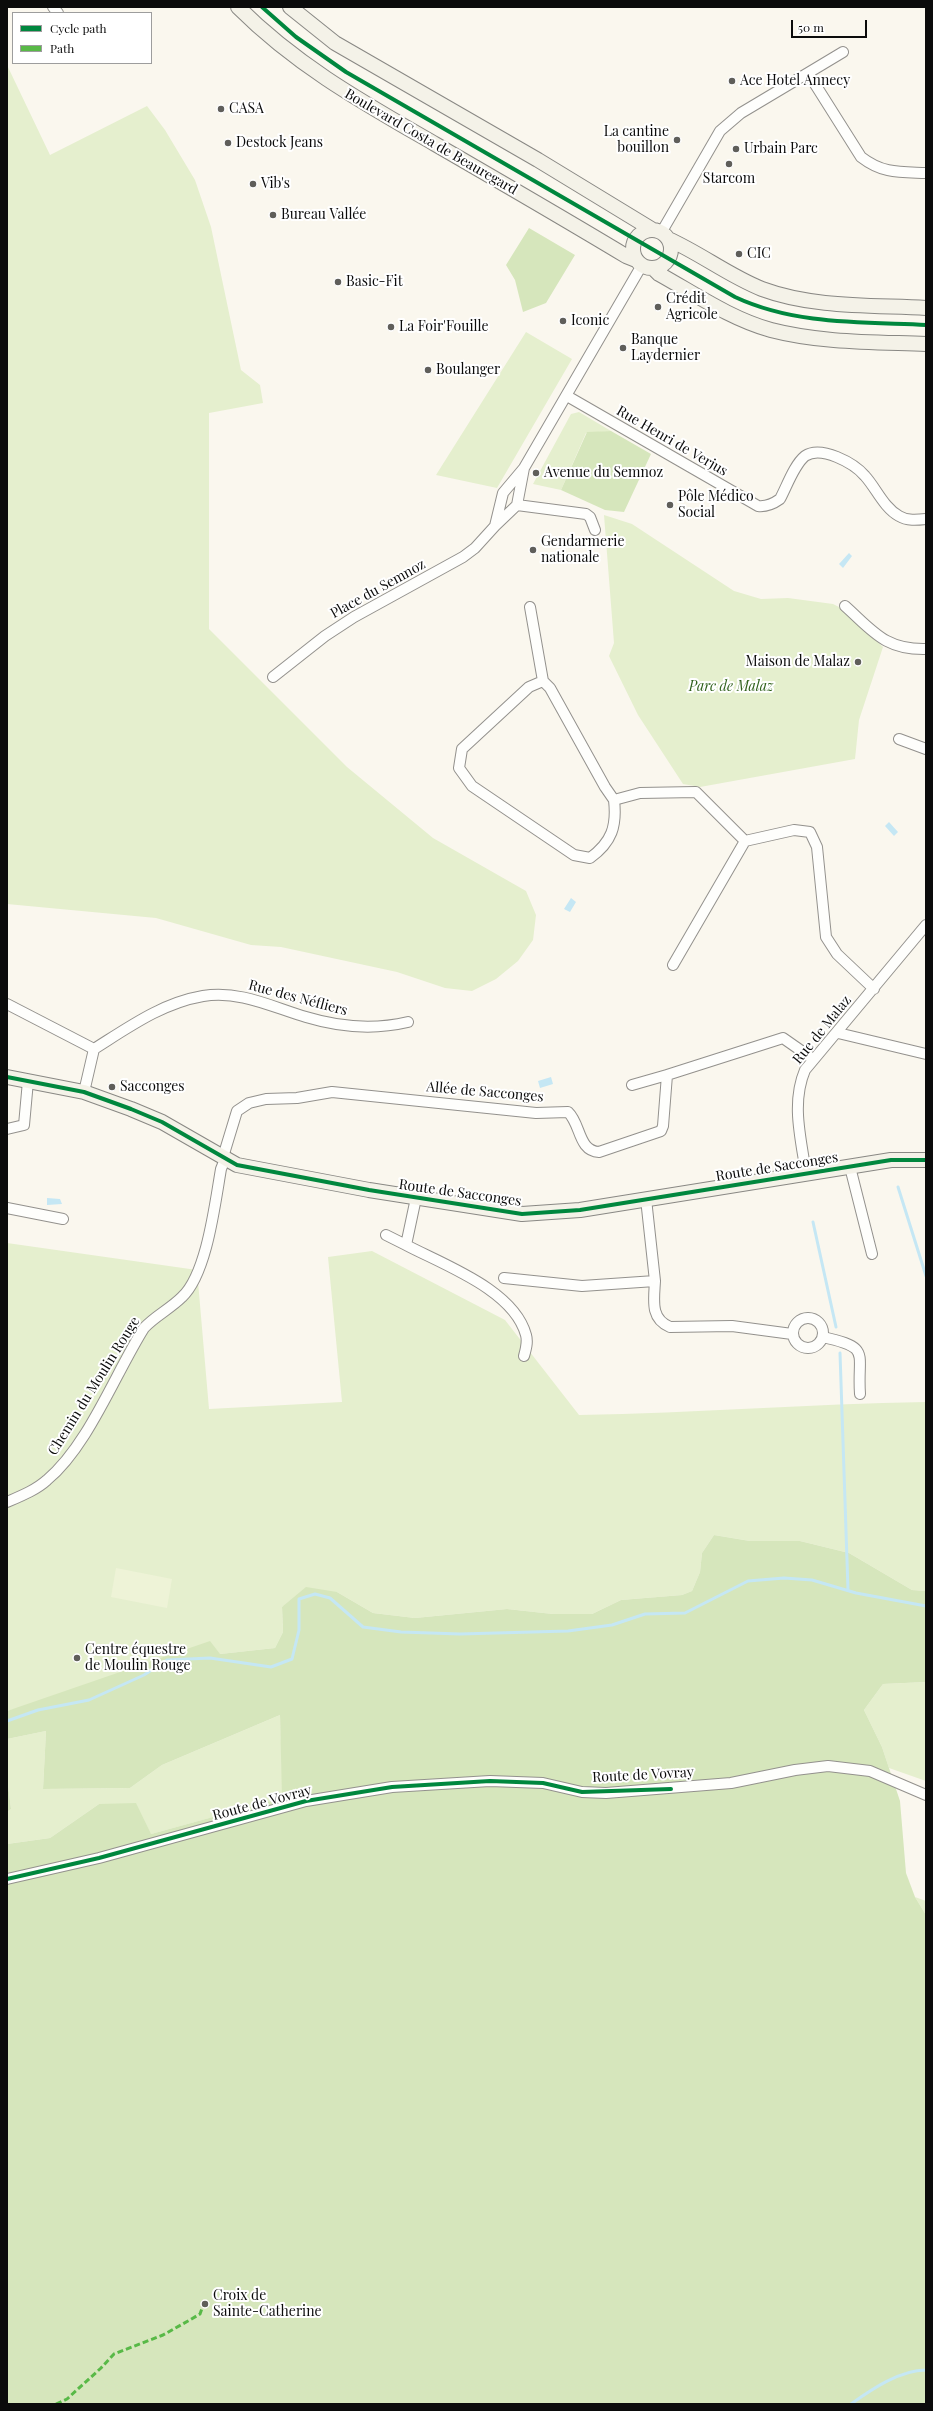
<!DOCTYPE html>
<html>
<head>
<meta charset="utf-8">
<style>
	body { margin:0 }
	#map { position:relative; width:933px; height:2411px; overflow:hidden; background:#faf7ee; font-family:"Playfair Display",serif }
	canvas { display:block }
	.frame { position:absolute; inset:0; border:8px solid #0b0b0b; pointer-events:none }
	.legend { position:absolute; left:12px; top:12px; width:140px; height:52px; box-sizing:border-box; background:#fff; border:1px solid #9d9d9d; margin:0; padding:5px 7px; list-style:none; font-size:12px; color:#0b0b0b }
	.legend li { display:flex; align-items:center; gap:8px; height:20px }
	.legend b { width:20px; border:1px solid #9d9d9d }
	.scale { position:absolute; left:791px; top:20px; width:76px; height:18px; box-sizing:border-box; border:2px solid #0b0b0b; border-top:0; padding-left:5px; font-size:12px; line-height:14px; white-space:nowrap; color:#0b0b0b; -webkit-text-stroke:3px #fff; paint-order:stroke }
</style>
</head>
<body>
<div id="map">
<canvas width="933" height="2411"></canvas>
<div class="frame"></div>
<ul class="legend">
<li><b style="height:5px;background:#00873e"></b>Cycle path</li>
<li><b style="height:5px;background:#58b947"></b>Path</li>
</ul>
<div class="scale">50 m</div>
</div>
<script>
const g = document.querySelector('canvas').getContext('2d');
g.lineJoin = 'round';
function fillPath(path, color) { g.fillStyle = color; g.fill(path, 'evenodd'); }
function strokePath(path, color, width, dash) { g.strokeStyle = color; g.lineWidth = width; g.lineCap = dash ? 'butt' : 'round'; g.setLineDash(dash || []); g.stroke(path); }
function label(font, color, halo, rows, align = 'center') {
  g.font = font + ' "Playfair Display",serif'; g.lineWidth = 4; g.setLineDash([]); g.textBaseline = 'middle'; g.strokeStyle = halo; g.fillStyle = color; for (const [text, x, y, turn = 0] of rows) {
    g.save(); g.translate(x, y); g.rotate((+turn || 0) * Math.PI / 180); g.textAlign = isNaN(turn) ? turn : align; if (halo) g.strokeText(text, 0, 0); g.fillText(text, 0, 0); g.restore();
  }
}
fillPath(new Path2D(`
	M7,65L50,155L147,106L165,130L195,180L211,227L241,370L260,385L263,403L209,413V629L347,767L433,838L526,891L536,915L533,940L518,961L496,979L472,991L445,988L397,972L281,947L251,945L156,918L7,904Z
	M526,332L572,359L497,488L436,475Z
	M579,412L611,431L586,433L561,490L533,484L571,414Z
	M604,515L632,524L734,591L761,599L788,598L833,604L841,608L883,647L859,720L855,759L700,787L683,784L638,715L609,656L614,643Z
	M7,1243L197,1270L209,1409L342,1402L328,1257L372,1251L505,1320L579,1415C695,1413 810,1404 926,1402V1591L912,1590L849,1553L800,1541H750L714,1535L702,1553L700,1572L692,1591L682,1595L621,1600L592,1614H553L507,1609L415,1618L373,1613L337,1592L282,1607L283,1632L275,1648L220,1654L7,1711Z
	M926,1682V1781L889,1768L882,1747L864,1710L883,1684Z
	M280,1715L283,1798L151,1834L99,1804L50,1838L7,1844V1812L11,1809L7,1777V1739L46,1731L43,1789L130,1788L162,1765Z
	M915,1897L926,1901V1915Z`), '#e5efce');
fillPath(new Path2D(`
	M529,228L575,255L546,303L523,312L515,280L506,265Z
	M611,431L651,454L624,512L605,510L561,490L587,432Z
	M714,1535L750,1541H800L849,1553L912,1590L926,1591V1682L883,1684L864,1710L882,1747L900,1801L906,1873L915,1897L926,1915V2404H7V1844L50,1838L99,1804L136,1803L151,1834L282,1798L280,1715L162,1765L130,1788L43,1789L46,1731L7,1739V1711L210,1641L220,1654L275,1648L283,1632L282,1607L306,1587L337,1592L373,1613L415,1618L507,1609L553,1614H592L621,1600L682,1595L692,1591L700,1572L702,1553Z
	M7,1777L11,1809L7,1812Z`), '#d6e6bc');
fillPath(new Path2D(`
	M116,1568L172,1579L167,1608L111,1597Z`), '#eef3d7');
fillPath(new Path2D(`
	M849,553L852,556L843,568L839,564Z
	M889,822L898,832L894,836L885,826Z
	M571,898L576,902L570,912L564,909Z
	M551,1077L553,1084L540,1088L538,1081Z
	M47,1198L60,1199L62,1204L47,1205Z`), '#c5e7f4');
strokePath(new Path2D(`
	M898,1187L926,1276
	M813,1222L836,1327
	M840,1353L848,1590
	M7,1721L38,1710L89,1700L144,1675L167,1660L210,1658L271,1667L292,1659L299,1630V1599L315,1594L330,1598L363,1627L401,1632L460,1634L568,1631L612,1625L645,1614L685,1613L748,1581L784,1578L812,1580L856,1593L926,1606
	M851,2404C872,2389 900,2370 926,2370`), '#c5e7f4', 3);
const street = new Path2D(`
	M53,7L58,13
	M808,73L843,52
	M661,233L720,131L741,113L808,73L861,157C883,174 900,172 926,173
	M567,396L758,506C767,507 773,504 780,499C787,486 794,465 805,456C821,445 854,463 865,476C876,488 884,508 899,516C907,521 917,520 926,519
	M524,468L517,505L495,526L503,493L524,468L642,265
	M517,505L586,514L590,517L595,530
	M845,606C873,631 885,650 926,649
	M530,607L543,681L550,688L605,787L614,800L640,793L696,792L745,841
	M273,677L325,636L354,617L463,557L475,548L495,526
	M543,681L529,687L462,749L459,768L472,786L574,855L590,858C612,842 617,826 614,800
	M899,739L926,749
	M745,841L794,830L810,832L817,847L826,937L837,954L874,989
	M673,965L745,841
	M7,1004L94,1049
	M838,1033L926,1054
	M632,1085L667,1075
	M84,1092L94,1049C129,1027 162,1003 203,996C240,990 272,1007 306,1017C339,1027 374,1030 408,1022
	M7,1129L24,1125L28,1081
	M223,1157L237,1111L249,1103L266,1099L297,1098L332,1092L536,1113L568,1112C581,1124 578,1151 599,1152L661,1131L663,1126L667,1075L783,1038L813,1059
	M850,1167L872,1254
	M806,1173C801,1139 791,1103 805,1070L926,925
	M416,1198L406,1245C444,1265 514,1290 526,1335C528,1342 526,1349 524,1356
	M7,1208L63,1219
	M386,1235L406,1245
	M504,1278L582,1286L655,1281L646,1199
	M655,1281C654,1300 650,1319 670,1327L732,1326L792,1334
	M793 1333a15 15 0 1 1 30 0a15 15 0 1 1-30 0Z
	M823,1337C872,1348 857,1352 860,1394
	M7,1502C21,1496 36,1490 47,1480C88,1446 115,1374 144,1328C155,1316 170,1309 182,1297C207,1274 215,1203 221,1169L225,1159
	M7,1879L99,1858L306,1801L392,1787L490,1781L543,1783L582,1792L606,1793L731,1783L795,1770L828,1766L870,1771L926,1795`);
const secondary = new Path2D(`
	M238,7C297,66 364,103 435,144C499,181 563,218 626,256L636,260
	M290,7L335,43L538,160L653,230
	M633 249a19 19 0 1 1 38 0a19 19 0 1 1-38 0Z
	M668,239C700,253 729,276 762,289C813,308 873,305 926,308
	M653,268L659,274C695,294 731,319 771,330C821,343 875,342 926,344
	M7,1077L84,1092L131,1109L162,1122L237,1165L369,1190L522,1214L580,1210L891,1160H926`);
strokePath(street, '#93918d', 12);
strokePath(secondary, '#898884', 16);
strokePath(street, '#fefefc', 10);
strokePath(secondary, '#f4f2e8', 14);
strokePath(new Path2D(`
	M56,2404L67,2399L101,2368L114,2354L163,2335L188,2321L200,2314L205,2300`), '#58b947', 3, [6, 3]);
strokePath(new Path2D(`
	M262,7L296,37L346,72L735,297C795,325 861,322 926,325
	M7,1077L84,1092L131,1109L162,1122L237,1165L369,1190L522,1214L580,1210L891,1160H926
	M7,1879L99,1858L306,1801L392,1787L490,1781L543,1783L582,1792L671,1789`), '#00873e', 4);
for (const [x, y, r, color] of [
	[732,81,4,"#5f5e5a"],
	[221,109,4,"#5f5e5a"],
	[677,140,4,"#5f5e5a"],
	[228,143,4,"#5f5e5a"],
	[736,149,4,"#5f5e5a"],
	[729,164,4,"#5f5e5a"],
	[253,184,4,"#5f5e5a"],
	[273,215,4,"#5f5e5a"],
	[739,254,4,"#5f5e5a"],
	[338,282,4,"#5f5e5a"],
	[658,307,4,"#5f5e5a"],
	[563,321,4,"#5f5e5a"],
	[391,327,4,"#5f5e5a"],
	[623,348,4,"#5f5e5a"],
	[428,370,4,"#5f5e5a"],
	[536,473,4,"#5f5e5a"],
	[670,505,4,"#5f5e5a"],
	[533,550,4,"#5f5e5a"],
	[858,662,4,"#5f5e5a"],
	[112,1087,4,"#5f5e5a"],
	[77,1658,4,"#5f5e5a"],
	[205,2304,4,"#5f5e5a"]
]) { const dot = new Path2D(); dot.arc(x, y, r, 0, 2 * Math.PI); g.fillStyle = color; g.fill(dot); strokePath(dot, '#fff', 1.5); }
label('14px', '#0b0b0b', '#fff', [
	["Ace Hotel Annecy",740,81],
	["CASA",229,109],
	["La cantine",669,132,"right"],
	["bouillon",669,148,"right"],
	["Destock Jeans",236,143],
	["Urbain Parc",744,149],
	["Starcom",729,179,"center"],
	["Vib's",261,184],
	["Bureau Vallée",281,215],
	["CIC",747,254],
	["Basic-Fit",346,282],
	["Crédit",666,299],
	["Agricole",666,315],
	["Iconic",571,321],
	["La Foir'Fouille",399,327],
	["Banque",631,340],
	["Laydernier",631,356],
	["Boulanger",436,370],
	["Avenue du Semnoz",544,473],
	["Pôle Médico",678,497],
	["Social",678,513],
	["Gendarmerie",541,542],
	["nationale",541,558],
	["Maison de Malaz",850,662,"right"],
	["Sacconges",120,1087],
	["Centre équestre",85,1650],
	["de Moulin Rouge",85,1666],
	["Croix de",213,2296],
	["Sainte-Catherine",213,2312]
], 'left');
label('14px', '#0b0b0b', '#fff', [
	["Boulevard Costa de Beauregard",431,142,30],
	["Rue Henri de Verjus",672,441,30],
	["Place du Semnoz",378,589,-29],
	["Rue des Néfliers",298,998,15],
	["Rue de Malaz",822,1030,-51],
	["Allée de Sacconges",485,1092,5],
	["Route de Sacconges",777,1167,-9],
	["Route de Sacconges",460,1193,8],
	["Chemin du Moulin Rouge",94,1386,-58],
	["Route de Vovray",643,1775,-3],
	["Route de Vovray",262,1803,-15]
]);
label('italic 14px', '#30611c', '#fff', [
	["Parc de Malaz",731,687]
]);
</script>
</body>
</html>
